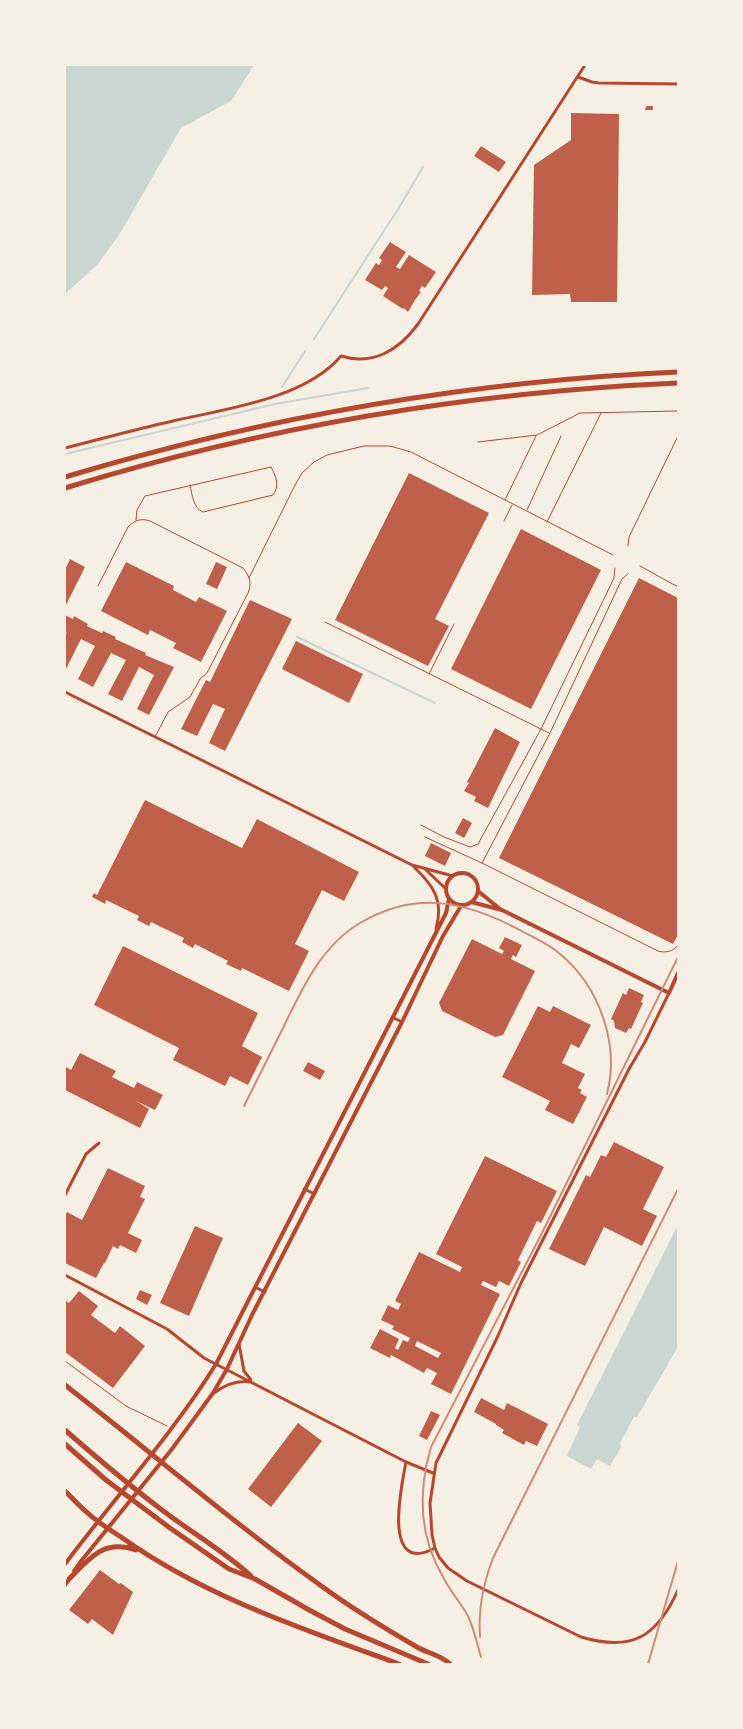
<!DOCTYPE html>
<html>
<head>
<meta charset="utf-8">
<style>
	body { margin:0 }
	#map { position:relative; width:743px; height:1729px; overflow:hidden; background:#f6efe4; font-family:Manrope,sans-serif }
	canvas { display:block }
	.frame { position:absolute; inset:0; border:66px solid #f6efe4; pointer-events:none }
</style>
</head>
<body>
<div id="map">
<canvas width="743" height="1729"></canvas>
<div class="frame"></div>
</div>
<script>
const g = document.querySelector('canvas').getContext('2d');
g.lineJoin = 'round';
function fillPath(path, color) { g.fillStyle = color; g.fill(path, 'evenodd'); }
function strokePath(path, color, width, dash) { g.strokeStyle = color; g.lineWidth = width; g.lineCap = dash ? 'butt' : 'round'; g.setLineDash(dash || []); g.stroke(path); }
fillPath(new Path2D(`
	M65,65H254L231,101L181,128L119,235L97,265L65,294Z
	M678,1225V1347L637,1417H634L620,1443L621,1447L610,1466L597,1459L591,1469L567,1456L580,1427L577,1425Z`), '#c9d6d2');
strokePath(new Path2D(`
	M314,339L400,206L423,167
	M282,387L305,351
	M65,454L275,404L368,388
	M297,637L435,703`), '#c9d6d2', 2);
fillPath(new Path2D(`
	M646,106H653V110H645Z
	M571,113L619,114L617,302H571L570,294L532,295L534,165L571,140Z
	M481,146L506,162L499,172L474,156Z
	M390,242L406,252L396,267L400,269L409,255L436,272L425,288L422,286L419,291L421,292L415,300L408,312L404,308L403,309L383,296L388,288L385,286L382,290L365,280L376,263L379,265L382,260L379,258Z
	M409,473L489,513L435,619L449,626L428,666L335,620Z
	M521,529L601,570L531,709L451,669Z
	M70,559L85,567L65,607V570Z
	M126,562L174,586L173,590L196,602L199,597L227,611L201,662L173,648L176,643L150,630L148,635L101,611Z
	M216,562L227,567L217,589L206,584Z
	M639,578L678,598V935L673,944L499,858Z
	M250,600L292,619L225,751L209,743L225,709L213,704L197,736L181,729L206,680L210,682Z
	M65,615L73,619L74,616L88,624L87,626L102,633L103,631L116,637L115,639L146,653L145,655L174,667L149,715L137,709L154,675L139,667L122,701L108,694L126,660L111,653L93,687L78,679L95,646L81,639L65,671V636L67,633L65,632Z
	M296,641L363,674L349,703L282,669Z
	M495,728L520,742L488,808L474,801L476,797L464,791L469,783L467,782Z
	M145,800L242,848L257,819L359,872L344,901L322,890L295,944L309,951L289,991L242,968L241,971L226,964L228,961L195,944L193,948L182,942L184,938L151,922L149,926L137,920L139,916L106,900L105,904L92,897L94,893L97,895Z
	M463,818L472,823L464,838L455,833Z
	M431,843L451,853L445,866L425,856Z
	M505,937L522,945L516,957L513,955L511,959L535,971L503,1035L495,1037L442,1011L439,1003L472,939L502,954L504,951L499,948Z
	M123,946L258,1013L242,1046L262,1057L248,1085L230,1076L225,1086L173,1060L179,1048L94,1005Z
	M629,988L644,995L641,1002L643,1003L631,1029L629,1028L626,1033L615,1028L614,1021L611,1019L623,993L626,995Z
	M538,1006L550,1012L553,1006L591,1025L579,1048L571,1044L562,1063L585,1074L578,1088L582,1090L580,1093L587,1097L573,1124L545,1110L550,1101L502,1077Z
	M80,1053L116,1071L112,1077L134,1088L137,1082L163,1095L155,1110L136,1101L149,1109L140,1128L65,1090V1069L66,1067L71,1070Z
	M308,1062L325,1071L320,1080L303,1071Z
	M614,1142L664,1167L643,1209L657,1216L642,1246L604,1227L585,1266L549,1249L586,1175L590,1177L601,1155L606,1157Z
	M485,1156L557,1191L541,1223L537,1221L518,1260L521,1262L509,1286L499,1281L496,1287L483,1281L481,1285L500,1294L451,1394L431,1384L437,1373L427,1368L424,1373L391,1355L390,1358L370,1348L380,1329L399,1339L395,1348L398,1350L403,1340L408,1342L410,1338L392,1329L394,1326L381,1320L388,1305L398,1310L401,1304L395,1301L419,1252L460,1272L462,1267L436,1254ZM417,1341L441,1353L438,1358L415,1346Z
	M108,1168L145,1186L140,1197L145,1199L128,1233L142,1240L136,1253L120,1245L118,1249L113,1246L105,1263H104L96,1278L65,1263V1216L67,1212L82,1220Z
	M195,1226L223,1238L189,1316L160,1303Z
	M140,1290L152,1295L147,1305L136,1299Z
	M79,1291L98,1306L91,1315L115,1333L120,1326L145,1346L113,1388L65,1352V1300L69,1303Z
	M481,1398L504,1410L507,1403L548,1424L537,1446L526,1441L524,1445L502,1433L504,1430L496,1425V1424L474,1412Z
	M431,1411L440,1415L427,1440L419,1436Z
	M298,1423L322,1441L271,1507L248,1489Z
	M100,1570L119,1584L121,1583L133,1592L113,1635L92,1619L88,1624L69,1610Z`), '#bf614a');
strokePath(new Path2D(`
	M65,1361L126,1406L167,1426`), '#b5482f', 1);
strokePath(new Path2D(`
	M478,442L537,435L580,413L678,411
	M505,500L536,436
	M527,510L561,436
	M136,520L137,510L145,496L271,467C276,476 280,486 273,495L203,512C193,508 192,494 190,485
	M504,521L512,505
	M547,522L601,413
	M628,546L629,537L678,436
	M640,566L678,587
	M249,578L294,487L302,473L314,462L327,455L364,446H390L411,452L613,555
	M98,586L128,527C134,520 142,518 150,521L243,568C250,577 252,583 248,593L207,673L200,679L190,697L168,712L155,737
	M325,622L549,733
	M429,674L454,624
	M421,825L444,837L470,847L478,844L541,729L614,578L615,568
	M425,837L482,863L658,951C665,953 673,952 678,945
	M482,863L550,733L622,579L628,574`), '#b5482f', 1);
strokePath(new Path2D(`
	M578,77L592,82L599,83L678,84
	M65,448C101,439 137,429 173,421C225,409 305,399 341,356C373,366 399,350 418,324L585,65
	M65,692L412,865L453,876
	M414,867C434,886 444,901 436,929
	M425,869L445,888
	M669,993L645,1042L629,1069L521,1283L497,1338L436,1463L430,1503L432,1535L435,1548L439,1557L448,1568L467,1581L581,1637C632,1652 657,1637 678,1590
	M394,1018L402,1022
	M304,1189L315,1194
	M65,1195L86,1154L99,1143
	M65,1275L167,1329L204,1358L406,1462L433,1473
	M255,1287L265,1292
	M239,1344L244,1371L251,1380
	M214,1393C225,1385 236,1380 250,1382
	M406,1462C401,1488 382,1576 435,1548`), '#b5482f', 3);
strokePath(new Path2D(`
	M446 889a16 16 0 1 1 32 0a16 16 0 1 1-32 0Z
	M478,891L500,909
	M471,902L502,910L669,993L678,973
	M65,1564C115,1497 172,1435 216,1364L446,913L449,899
	M74,1571L82,1560L172,1449L213,1393L227,1369L252,1315L402,1022L443,936L461,906
	M65,1585L71,1577`), '#b5482f', 4);
strokePath(new Path2D(`
	M65,1385C152,1453 237,1526 327,1590C356,1611 386,1629 417,1647C427,1653 441,1655 450,1664
	M65,1430C97,1458 129,1485 162,1510C192,1533 224,1551 251,1576
	M65,1444L106,1480L170,1528L229,1569L255,1579L311,1611L345,1629L428,1664
	M65,1491C73,1499 81,1508 90,1515C99,1523 110,1530 121,1537C205,1597 303,1629 399,1664
	M69,1579C90,1558 103,1539 136,1550`), '#b5482f', 5);
strokePath(new Path2D(`
	M65,477C265,417 469,381 678,372
	M65,488C264,427 470,392 678,383`), '#b5482f', 5);
strokePath(new Path2D(`
	M244,1106C257,1080 270,1054 283,1028C302,989 321,946 360,923C416,890 464,901 518,929C532,937 548,943 560,954C599,986 620,1044 607,1094
	M480,1637C478,1609 483,1584 493,1558L678,1189
	M481,1657C477,1643 474,1629 468,1616C461,1603 450,1591 443,1577C419,1536 418,1491 431,1447L541,1235L678,957
	M648,1664L678,1561`), '#cf8b77', 2);
</script>
</body>
</html>
